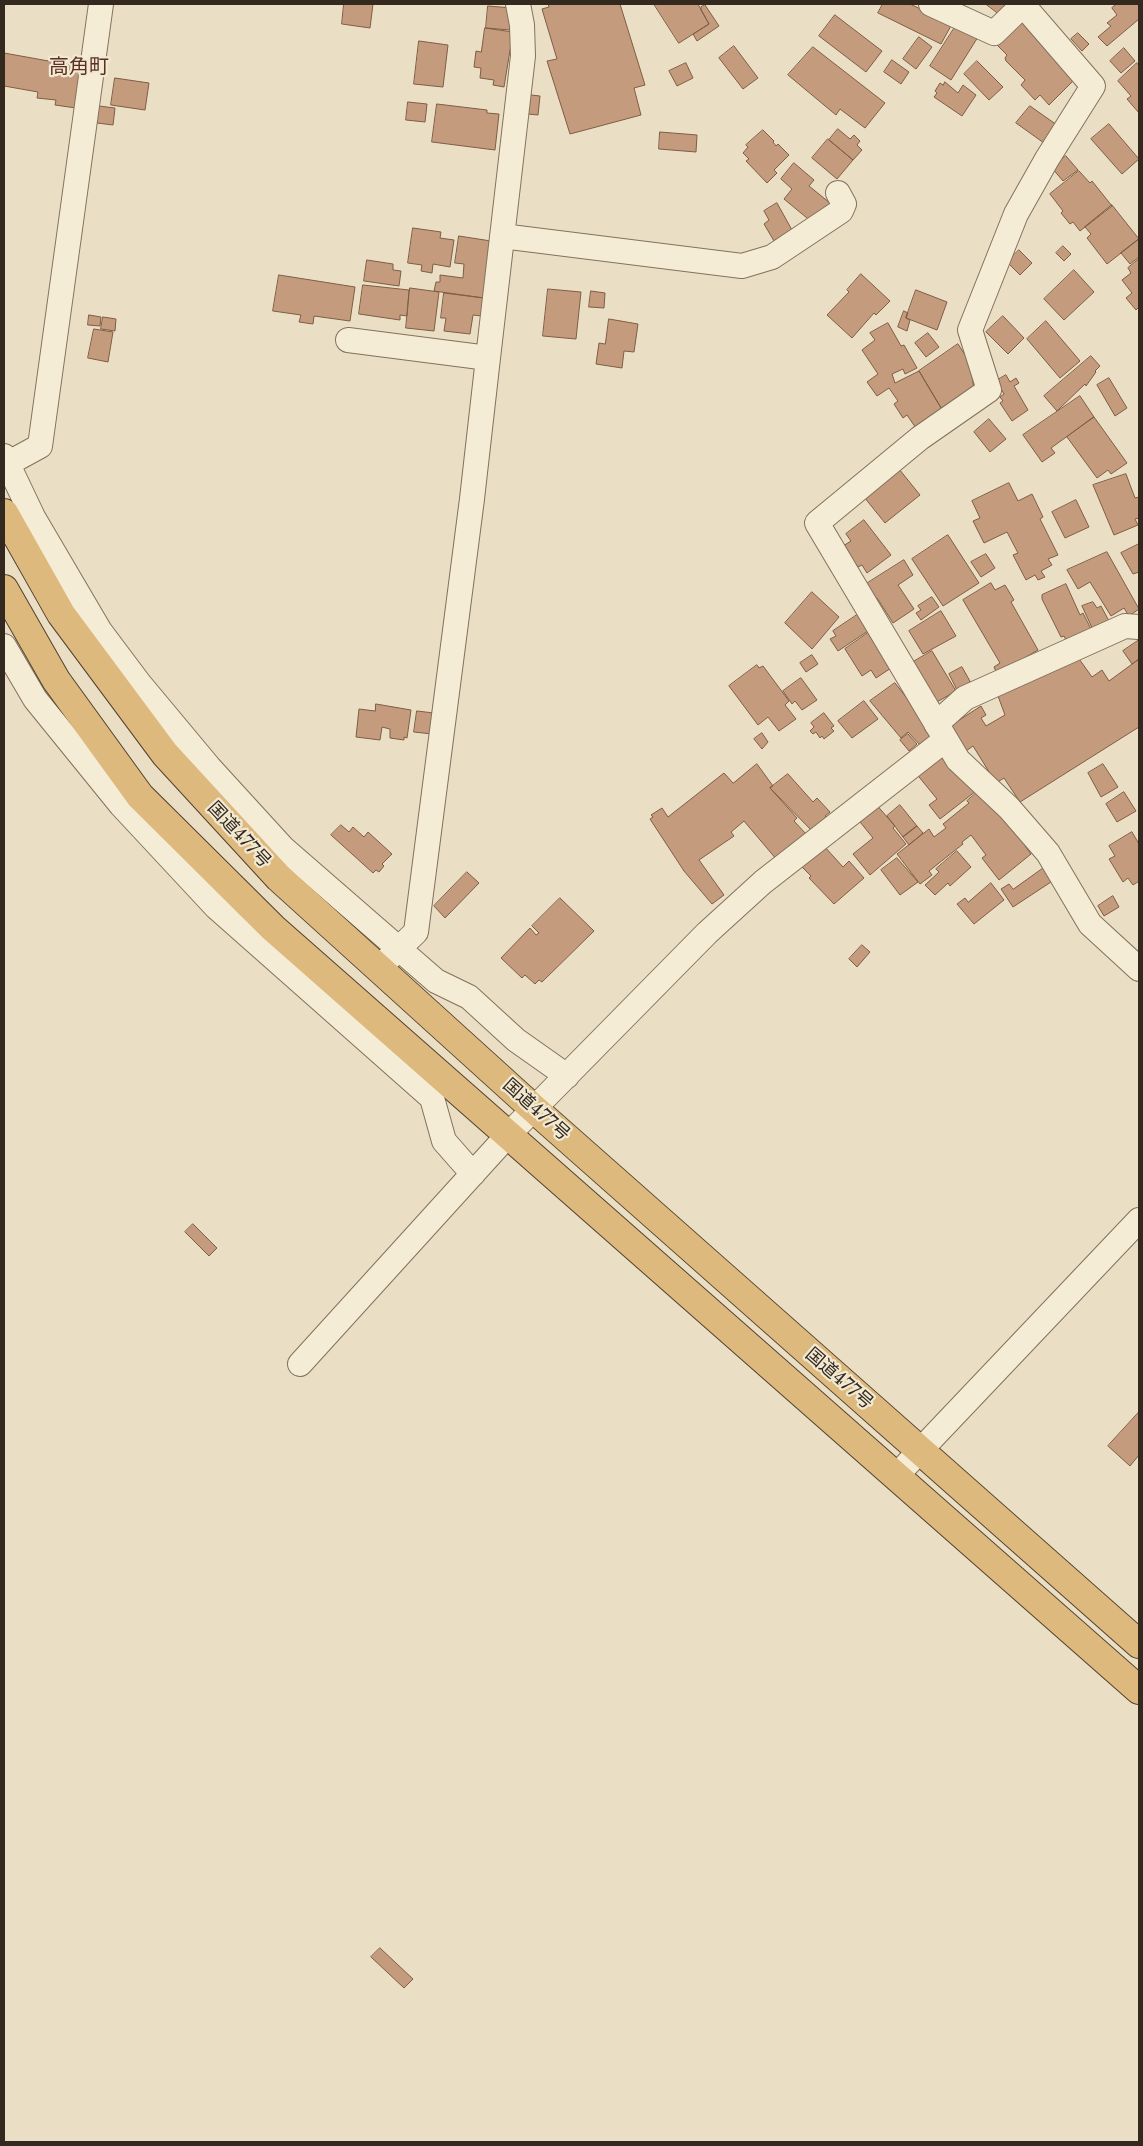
<!DOCTYPE html>
<html>
<head>
<meta charset="utf-8">
<style>
	body { margin:0 }
	#map { position:relative; width:1143px; height:2146px; overflow:hidden; background:#eadfc4; font-family:"Libre Baskerville",serif }
	canvas { display:block }
	.frame { position:absolute; inset:0; border:5px solid #34291f; pointer-events:none }
</style>
</head>
<body>
<div id="map">
<canvas width="1143" height="2146"></canvas>
<div class="frame"></div>
</div>
<script>
const g = document.querySelector('canvas').getContext('2d');
g.lineJoin = 'round';
function fillPath(path, color) { g.fillStyle = color; g.fill(path, 'evenodd'); }
function strokePath(path, color, width, dash) { g.strokeStyle = color; g.lineWidth = width; g.lineCap = dash ? 'butt' : 'round'; g.setLineDash(dash || []); g.stroke(path); }
function label(font, color, halo, rows, align = 'center') {
  g.font = font + ' "Libre Baskerville","Noto Sans JP",serif'; g.lineWidth = 4.5; g.setLineDash([]); g.textBaseline = 'middle'; g.strokeStyle = halo; g.fillStyle = color; for (const [text, x, y, turn = 0] of rows) {
    g.save(); g.translate(x, y); g.rotate((+turn || 0) * Math.PI / 180); g.textAlign = isNaN(turn) ? turn : align; if (halo) g.strokeText(text, 0, 0); g.fillText(text, 0, 0); g.restore();
  }
}
const building = new Path2D(`
	M344,4H373L370,28L342,24Z
	M548,4H620L645,85L634,88L641,115L570,134L547,61L557,59L542,9L549,7Z
	M654,4H698L709,24L679,43Z
	M883,4H910L952,24L941,44L878,13Z
	M986,4H1013L1003,17Z
	M1117,4H1139V19L1107,46L1098,37L1111,26L1107,23L1117,15L1112,8Z
	M705,5L719,26L697,41L693,34L709,24L701,10V7Z
	M488,6L512,8L510,30L486,28Z
	M835,15L882,51L866,72L819,36Z
	M1024,17L1078,76L1049,105L1040,95L1035,100L1021,85L1025,80L1006,61L1005,58L1007,55L996,44Z
	M957,24L978,37L951,80L930,66Z
	M485,28L513,32L504,87L493,85L494,80L480,78L481,68L474,67L476,51L481,52Z
	M1078,33L1089,44L1082,51L1071,39Z
	M919,37L932,47L916,69L903,59Z
	M419,41L448,45L443,87L414,84Z
	M734,46L758,78L743,89L719,58Z
	M813,47L885,103L865,128L840,109L836,115L788,75Z
	M1124,48L1135,61L1121,73L1110,61Z
	M4,53L82,67L76,108L55,105L56,100L37,98L38,92L4,86Z
	M892,60L909,72L901,84L884,72Z
	M977,61L1003,87L989,100L964,74Z
	M686,63L693,78L677,86L669,71Z
	M1137,63L1139,66V113L1127,99L1131,96L1118,81Z
	M115,78L149,83L145,110L111,105Z
	M945,82L958,93L963,85L976,95L962,116L934,97L937,93L935,91L940,83L943,85Z
	M531,95L540,96L538,115L528,114Z
	M408,102L427,104L425,122L406,120Z
	M437,104L487,110V113L499,114L495,150L432,142Z
	M99,106L115,108L113,125L97,123Z
	M1030,106L1057,125L1044,143L1016,123Z
	M1109,124L1139,159L1122,174L1091,139Z
	M838,129L850,139L854,135L860,141L857,145L862,150L853,160L829,140Z
	M763,130L774,141L773,142L776,146L778,144L789,155L774,170L777,173L767,183L746,161L749,159L743,153L748,147L746,145Z
	M660,132L697,135L696,152L659,149Z
	M828,139L853,160L837,179L812,158Z
	M1066,156L1078,170L1063,181L1052,168Z
	M794,163L814,180L809,186L830,203L813,223L784,199L792,189L781,179Z
	M1079,171L1090,183L1092,181L1112,206L1080,231L1073,222L1070,224L1061,213L1063,211L1050,194Z
	M777,203L792,230L774,241L764,224L769,220L764,211Z
	M1112,205L1139,239L1107,264L1087,238L1091,234L1085,227Z
	M413,228L441,232L440,238L454,240L450,267L433,264L432,273L421,271L422,265L408,263Z
	M459,236L491,241L484,298L434,291L436,282H440V275L463,278L464,264L455,263Z
	M1139,239V257L1130,264L1121,253Z
	M1063,246L1071,254L1064,261L1056,253Z
	M1019,250L1032,263L1020,275L1007,262Z
	M1139,259V307L1136,310L1126,298L1132,293L1122,280L1131,273L1128,268Z
	M367,260L393,264V270L401,271L399,286L364,281Z
	M1074,270L1094,292L1064,320L1044,299Z
	M861,274L890,301L876,315L874,313L852,338L827,315L849,292L847,290Z
	M279,275L355,287L350,321L314,316L313,324L299,322L301,315L273,311Z
	M363,285L409,290L407,316L400,315V320L359,314Z
	M410,288L439,292L434,331L406,328Z
	M548,289L581,292L576,339L543,336Z
	M916,290L947,302L937,330L906,318Z
	M591,291L605,293L604,308L589,307Z
	M444,293L484,298L482,316L473,315L470,334L444,331L446,318H441Z
	M904,311L908,313L906,318L910,320L907,331L898,327Z
	M89,315L101,317L100,326L88,325Z
	M1003,316L1024,338L1008,354L986,332Z
	M103,317L116,319L115,331L101,329Z
	M609,319L638,324L634,352L624,351L622,368L596,364L599,343L605,344Z
	M1046,321L1080,361L1060,378L1027,339Z
	M888,323L901,346L904,345L917,368L905,374L903,369L892,374L895,383L919,371L944,413L918,431L907,415L903,418L894,404L898,401L889,388L877,396L867,382L878,374L862,350L875,340L870,333Z
	M94,329L113,332L108,362L88,358Z
	M928,333L939,347L926,357L915,343Z
	M958,344L977,373L972,376L974,389L943,411L919,371Z
	M1091,356L1100,366L1095,371L1096,372L1086,386L1085,384L1057,411L1044,396Z
	M1006,375L1010,382L1016,378L1019,383L1014,386L1028,410L1012,421L1000,403L1003,401L1000,397L1004,394L996,381Z
	M1109,378L1127,408L1115,416L1097,385Z
	M1080,396L1094,417L1051,448L1055,453L1042,462L1023,435Z
	M1094,417L1127,463L1111,474L1108,470L1097,478L1067,437Z
	M989,419L1006,439L990,452L974,432Z
	M899,469L920,495L885,523L864,497Z
	M1126,474L1135,498L1139,497V518L1135,519L1138,525L1114,535L1093,485Z
	M1009,483L1018,501L1032,494L1043,517L1040,519L1058,555L1048,559L1052,565L1041,571L1045,577L1038,580L1035,575L1026,580L1013,555L1018,553L1007,532L984,543L973,521L980,518L972,501Z
	M1076,500L1089,527L1065,538L1052,512Z
	M864,520L891,555L867,573L862,565L858,567L843,546L851,541L846,534Z
	M948,535L979,583L943,606L912,559Z
	M1139,544V572L1133,574L1121,553Z
	M1107,552L1139,609L1129,616L1124,608L1111,616L1090,582L1078,589L1067,570Z
	M986,554L995,568L981,577L971,562Z
	M904,560L913,575L898,585L914,609L893,623L877,598L875,599L866,584Z
	M991,583L995,590L1005,585L1014,600L1011,602L1038,650L997,674L994,667L1000,663L963,600Z
	M1066,584L1080,615L1083,613L1091,629L1068,644L1064,636L1061,637L1042,599V595Z
	M812,592L839,617L812,649L785,623Z
	M932,597L939,607L921,620L916,613L921,610L918,606Z
	M1093,602L1097,608L1101,606L1109,621L1093,630L1082,606Z
	M941,611L956,636L923,654L909,631Z
	M860,613L871,629L838,651L830,639L836,636L833,631Z
	M868,633L875,644L877,643L891,668L876,678L871,670L862,676L845,649Z
	M1139,640V659L1132,664L1123,651Z
	M932,651L956,691L937,702L913,662Z
	M812,655L818,664L806,672L800,663Z
	M1077,656L1092,677L1102,670L1109,681L1139,659V727L1020,802L1004,778L996,783L973,746L966,751L950,726L981,706L986,715L981,718L986,726L1005,715L998,696Z
	M757,665L759,668L763,666L789,701L785,705L796,719L779,731L768,717L758,725L729,686Z
	M962,667L971,683L957,690L949,674Z
	M801,678L817,700L802,710L795,701L792,704L783,691Z
	M895,683L935,734L921,746L908,732L901,738L870,701Z
	M864,701L878,719L852,738L838,721Z
	M376,704L411,710L407,738L404,737V740L390,738V729L382,727L380,740L356,737L359,709L375,711Z
	M417,711L434,713L432,734L414,732Z
	M824,713L834,726L831,728L834,731L824,739L822,736L820,738L816,732L813,734L810,731L814,727L811,723Z
	M762,733L768,742L762,749L754,739Z
	M908,734L917,744L909,751L900,740Z
	M944,749L976,791L940,819L929,805L937,799L915,772Z
	M757,764L773,786L770,788L797,818L794,821L807,835L777,860L744,821L731,832L734,836L699,860L724,895L712,904L684,871L650,819L653,817L651,815L662,808L668,817L724,773L733,783Z
	M1103,764L1118,787L1101,797L1088,773Z
	M788,774L813,802L817,798L830,812L825,816L830,821L815,834L770,788Z
	M981,789L1015,834L1019,831L1028,843L1025,846L1031,854L999,880L982,858L986,855L971,835L962,842L963,844L929,871L932,875L920,884L897,854L929,829L934,837L946,828L943,824L969,803L967,801Z
	M1124,792L1136,811L1117,822L1106,804Z
	M874,802L895,826L893,828L906,844L870,875L853,854L873,838L856,817Z
	M900,805L917,826L903,837L887,816Z
	M341,825L349,832L353,827L364,837L368,832L392,854L382,864L384,866L379,872L376,870L373,873L331,835Z
	M917,826L923,833L909,845L903,837Z
	M1132,832L1139,844V881L1133,885L1128,878L1123,882L1109,859L1115,856L1109,846Z
	M824,846L843,867L849,861L864,878L834,904L809,878L811,876L801,866Z
	M957,851L971,867L950,886L948,883L935,895L925,885L939,872L936,869Z
	M897,858L918,882L900,895L881,870Z
	M1045,867L1054,880L1013,907L1001,889L1009,884L1013,889Z
	M467,872L479,883L445,918L434,906Z
	M991,883L1004,900L974,924L957,904L965,898L968,902Z
	M1113,896L1119,907L1104,916L1098,906Z
	M560,898L594,931L542,982L539,980L535,984L525,975L522,978L501,958L530,928L536,935L539,933L532,926Z
	M862,945L870,952L857,967L849,959Z
	M193,1224L217,1248L209,1256L185,1232Z
	M1139,1412V1455L1130,1466L1108,1446Z
	M380,1948L413,1979L404,1988L371,1957Z`);
fillPath(building, '#c49c7d');
strokePath(building, '#7f5c44', 1);
const minor = new Path2D(`
	M931,4L994,33L1024,4
	M1023,5L1093,86L1047,159L1016,214L970,330L989,390L920,438L817,523L958,760L1009,808L1048,853L1090,924L1139,969
	M502,236L742,266L772,257L841,211L844,204L838,193
	M348,340L488,358L523,56L522,25L518,4
	M4,456L33,517L100,631L139,683L209,767L283,848L436,981L469,997L516,1040L567,1076
	M7,464L40,446L101,4
	M4,646L35,699L121,805L216,907L432,1098L444,1141L473,1174
	M936,724L965,698L1125,626L1139,627
	M387,960L416,932L472,499L488,358
	M300,1364L508,1135L707,933L763,882L945,740
	M896,1476L1139,1220`);
const trunk = new Path2D(`
	M4,513L61,614L165,754L279,878L534,1109L1139,1644
	M4,589L56,680L140,796L273,928L1139,1690`);
strokePath(minor, '#83715c', 26);
strokePath(trunk, '#514030', 30);
strokePath(minor, '#f5ecd6', 24);
strokePath(trunk, '#deb97e', 28);
label('18px', '#34291f', '#f2e9d3', [
	["国道477号",239,835,47],
	["国道477号",536,1110,42],
	["国道477号",839,1379,41]
]);
label('20px', '#5c2f22', '#f2e9d3', [
	["高角町",79,67]
]);
</script>
</body>
</html>
